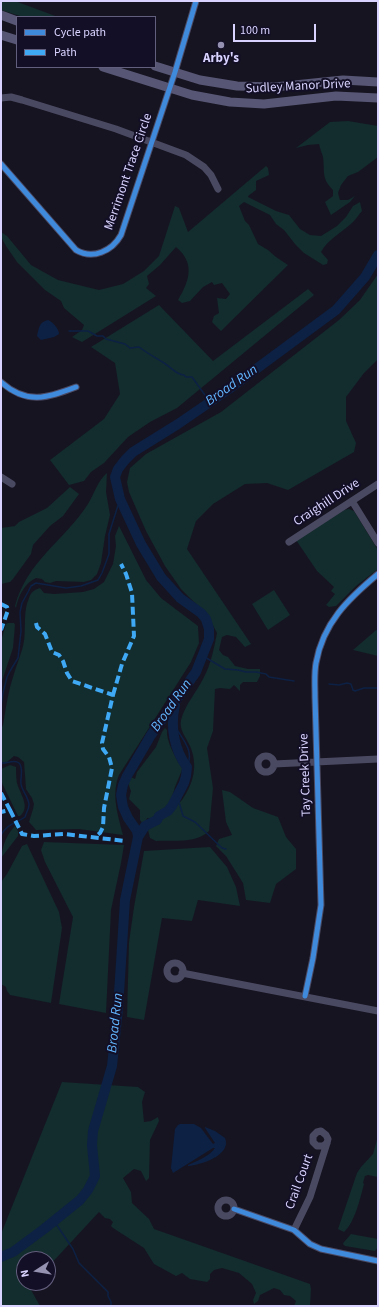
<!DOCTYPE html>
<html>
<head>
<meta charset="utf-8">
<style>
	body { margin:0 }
	#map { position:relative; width:379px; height:1307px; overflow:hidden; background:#161421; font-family:"Source Sans 3",sans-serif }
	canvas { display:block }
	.frame { position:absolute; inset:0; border:2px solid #d9d4ff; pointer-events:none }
	.legend { position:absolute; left:16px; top:16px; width:140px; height:52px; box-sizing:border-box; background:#130f26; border:1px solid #625e7d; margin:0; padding:5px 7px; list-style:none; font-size:12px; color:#d9d4ff }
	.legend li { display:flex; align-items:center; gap:8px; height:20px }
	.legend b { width:20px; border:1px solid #625e7d }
	.north { position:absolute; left:16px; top:1251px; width:40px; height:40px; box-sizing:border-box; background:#130f26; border:1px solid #625e7d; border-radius:50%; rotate:258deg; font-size:11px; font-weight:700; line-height:16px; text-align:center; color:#d9d4ff }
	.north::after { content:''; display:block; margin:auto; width:14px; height:18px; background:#9591b1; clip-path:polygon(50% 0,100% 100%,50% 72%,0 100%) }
	.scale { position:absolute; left:233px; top:24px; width:83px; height:18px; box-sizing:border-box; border:2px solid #d9d4ff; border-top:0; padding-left:5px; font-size:12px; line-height:14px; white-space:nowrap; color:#d9d4ff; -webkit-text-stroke:3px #130f26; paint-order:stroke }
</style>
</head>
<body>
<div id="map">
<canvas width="379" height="1307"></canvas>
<div class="frame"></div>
<ul class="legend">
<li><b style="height:5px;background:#408adc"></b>Cycle path</li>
<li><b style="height:5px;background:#3fa9f5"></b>Path</li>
</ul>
<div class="north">N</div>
<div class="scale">100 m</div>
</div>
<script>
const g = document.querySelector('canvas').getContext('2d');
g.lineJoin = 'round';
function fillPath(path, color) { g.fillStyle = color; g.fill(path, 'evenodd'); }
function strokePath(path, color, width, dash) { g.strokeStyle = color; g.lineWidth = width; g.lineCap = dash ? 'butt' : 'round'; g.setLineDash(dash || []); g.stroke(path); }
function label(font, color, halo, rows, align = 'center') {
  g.font = font + ' "Source Sans 3",sans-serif'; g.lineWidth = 4; g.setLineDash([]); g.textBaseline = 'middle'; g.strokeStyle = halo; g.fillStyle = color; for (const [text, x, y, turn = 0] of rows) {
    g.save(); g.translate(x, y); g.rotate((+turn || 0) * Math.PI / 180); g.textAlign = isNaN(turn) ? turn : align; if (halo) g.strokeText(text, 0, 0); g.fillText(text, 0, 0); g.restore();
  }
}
fillPath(new Path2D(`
	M1,1H15L58,17H23L1,10Z
	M348,121L378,126V157L358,172L348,176L341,185L338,193L340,200H348L355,196L350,202L331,215L325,202L333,196V190C321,178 325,172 323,157C322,153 320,149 319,144L308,145L296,148L330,122Z
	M266,166L268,168L269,175L256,181V190L248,196V197L276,211L289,215L300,229L310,235L321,236L337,226L346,217L353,206L360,202L362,211C359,214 357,218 354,221C343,232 329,238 321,252L328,260L327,264L323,265L304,253L295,244L284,230L276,224L270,215L244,202L239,206L245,221L249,225L258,244L268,250L276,257L288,265L221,331L212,322L214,316L219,313L217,298L226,299L230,294L222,283L214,285L212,282L203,287L190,301L182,303L178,300C190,280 195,263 176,247L160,265L147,276L149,284L146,288L156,296L82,342L72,337L82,330L84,325L64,308L61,301L45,290L17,262L6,246L1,237V232L7,236L31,265L58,280L99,290L123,284L144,271L159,256L175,206L179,208L188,232Z
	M378,274V359L364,373L346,397V421L356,443L354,452L288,490L267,483L245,484L213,504L196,521L187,549L251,644L245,647L236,637L227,635L222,637L219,650L223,655L228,657L235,666L248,669H260V676L257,682H243L240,685V691L234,685L230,689L220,688L215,689L213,731L207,748L213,788L209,831C196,844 174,840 156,841L150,838L148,830C155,824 162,819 169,813C174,810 178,804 182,800C194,783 198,765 190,746C186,737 179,730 181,720C185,704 197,692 204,677C211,664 214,648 217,633L208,616L181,589L165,566L146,531L129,492L127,482L130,468L146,454L221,412L339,320L360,300Z
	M308,289L314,295L177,408L150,422L128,437L104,463L91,472L84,481L69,485L50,460L104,419L120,394L115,363L91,347L159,305L213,361Z
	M107,473L106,492L110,515L105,536L101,563L97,574L91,580L84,582L56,581L50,583L45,582L42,579L36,578C25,583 18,596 16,608L15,606C27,561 64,541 88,504C94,494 98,480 107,473Z
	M70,487L79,494L63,516L50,526L33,545L31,554L13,579L10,582L1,584V528L15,526L19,522L47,508Z
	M349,509L354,511L378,550V569L356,586L336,606L329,607L326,605L335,594L331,591L334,587L317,571L296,540L344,510Z
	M119,526L146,580L161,598L198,626L199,643L191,662L119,775C111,795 118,815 123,835L79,829L36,830L29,822L33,809L34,804L32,798L26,789L24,762L18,757L14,756L7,762H1V729L3,725C6,708 8,691 14,674C17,663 22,653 24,641C26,627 23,611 29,598C31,592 34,590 40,588L44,593L54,594L83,592L94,589L104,582L113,564L116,546L115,536Z
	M274,590L290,615L268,630L252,604Z
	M8,623H14L15,625L13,648L1,684V641L6,624Z
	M378,629V656L353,650L375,631Z
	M165,728L167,730C166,742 176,758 182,768V770L175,787L171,801L164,812L152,819L147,818L146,822L143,824L140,820V810L129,799L131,791C129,786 127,781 131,777L135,779L137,772L156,747L162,732Z
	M10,765L16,767C16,772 16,778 17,783C20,794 31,807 20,816H18L1,781V769Z
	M222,790L230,792L253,808L278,817L286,837L296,849V869L276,884L270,903L246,900L243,883L226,856L216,846L219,839L232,835L226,822Z
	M15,826L18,831V836L1,858C3,845 6,835 15,826Z
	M44,842L124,845L121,863L111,910L106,1013L59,1004L73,917L45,862L41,850Z
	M27,844L59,912L62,928L51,1003L10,995L7,991L6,987L1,984V882L7,874L22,846Z
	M210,847L227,867L236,887L240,906L198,900L192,921L162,918L144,1020L127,1017L129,942L134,907L144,851Z
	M62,1082L138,1087L145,1092L142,1102L144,1122L151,1121L158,1117L159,1121L150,1140L149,1178L146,1181L141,1171L134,1169L123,1178L131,1192L132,1203L149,1219L154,1229L310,1284L311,1289L310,1306H294L296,1301L290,1296L284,1295L280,1290L274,1288L260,1295L258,1301L254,1304L253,1300L256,1293L252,1284L239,1273L222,1268L214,1270L210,1274V1279L207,1282L190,1279L182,1273L176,1276L154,1264L144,1248L113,1228L111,1226L113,1222L110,1219L105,1218L99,1212L48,1267V1259H24V1283H34L30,1288L40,1306H1V1234Z
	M378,1136V1177L368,1175L365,1176L363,1183L364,1184C360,1199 355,1222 344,1232L338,1229L357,1173L361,1167L373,1154Z
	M351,1234L378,1239V1247L375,1251L345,1246L343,1244L344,1242Z`), '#132c2d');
fillPath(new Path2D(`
	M48,320C53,322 59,329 59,334L54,337L41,340L37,336C39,328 39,322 48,320Z
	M180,1124H194L201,1128L213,1144L215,1143L205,1128V1127L215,1131L225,1138C232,1155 201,1165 188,1166V1165C197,1161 210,1156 215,1148H213L173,1173L171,1168L175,1129L178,1125Z`), '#0d2144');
strokePath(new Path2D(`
	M69,331H88L97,336H103L106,339L125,344L130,348L139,347C147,353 156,358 164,363C171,367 176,375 184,375L186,377H192L210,402
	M203,656L225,669L238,670L246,672H256L266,674L269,677L294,681
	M329,684L339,685L347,683L351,684L353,690L355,691L364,688H378
	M1,706L3,693L7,677L10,671L18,658L21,631L20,612L22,603L28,592L31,586L36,583L66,588L81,586L98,580L102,573L109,554V534L120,499
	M172,720C178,736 196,748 187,767
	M1,763C7,764 14,759 19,763C24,768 20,778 21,784C22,791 29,798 29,805C29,809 26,813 25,817C15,824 8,823 1,835
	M177,795L183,816L195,822L222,848L226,849
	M54,1221L73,1249L79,1263L108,1292V1296L111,1302V1306`), '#0d2144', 1.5);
strokePath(new Path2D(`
	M138,837L145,826L157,820L159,816L168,811L172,806L184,783L186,776L187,767C174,750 170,726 175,705
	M1,1257L13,1252L44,1229L80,1200L88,1190L95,1176L92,1145L93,1131L112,1066L118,1009L125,900L138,837L137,831L128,818L123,807L121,795L123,785L127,776L151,735L196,672L209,639V629L206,619L201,613L180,598L161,577L141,544L120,499L115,477L118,469L125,460L133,452L178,424L229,389L336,310L365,277L378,255`), '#0d2144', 10);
strokePath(new Path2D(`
	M1,98L11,97L22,100L116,129L186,155L204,167L211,175L218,189
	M1,164L76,250C93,260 112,251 121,235L175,72L196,1
	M1,382C27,405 47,398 76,387
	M1,477L12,484
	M352,501L378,543
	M289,542L378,484
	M258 764a8 8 0 1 1 16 0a8 8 0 1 1-16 0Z
	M274,764L378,759
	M167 971a8 8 0 1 1 16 0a8 8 0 1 1-16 0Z
	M182,973L378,1011
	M305,996L313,958L321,905L315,697C315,685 314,674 316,663C323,623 348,599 378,574
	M218 1208a8 8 0 1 1 16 0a8 8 0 1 1-16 0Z
	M234,1209L294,1230L310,1244L321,1249L378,1261
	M294,1230L310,1197L327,1143L328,1139L326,1135L321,1131L317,1132L313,1136V1142L317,1146H323L327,1143`), '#4a4962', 7);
strokePath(new Path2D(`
	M1,15L17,21
	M1,35L17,40
	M155,66L200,80L237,86L275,87L343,80L378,82
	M103,67L192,95L230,102L264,104L336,96L378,98`), '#575674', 9);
strokePath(new Path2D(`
	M1,604L7,607L8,610L1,630
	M36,623L37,627L45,634L52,652L59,655L63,661L67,673L72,681L113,695L102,743L103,749L109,757L112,768L104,808L103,827L100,833L95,837
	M113,695L122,664L134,636L132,593L126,574L121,564
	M1,793L10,810L1,812
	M10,810L22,834L34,836L64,834L125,841`), '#3fa9f5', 4, [8, 4]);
strokePath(new Path2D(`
	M1,164L76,250C93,260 112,251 121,235L175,72L196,1
	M1,382C27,405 47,398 76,387
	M305,996L313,958L321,905L315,697C315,685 314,674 316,663C323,623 348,599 378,574
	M234,1209L294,1230L310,1244L321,1249L378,1261`), '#408adc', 5);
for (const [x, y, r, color] of [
	[221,45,4,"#9591b1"]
]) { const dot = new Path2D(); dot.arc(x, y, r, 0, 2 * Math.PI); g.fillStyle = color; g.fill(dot); strokePath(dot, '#130f26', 1.5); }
label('bold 13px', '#d9d4ff', '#130f26', [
	["Arby's",221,59]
]);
label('13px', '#d9d4ff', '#130f26', [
	["Sudley Manor Drive",298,87,-3],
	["Merrimont Trace Circle",129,172,-71],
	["Craighill Drive",327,503,-33],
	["Tay Creek Drive",306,775,-92],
	["Crail Court",300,1182,-70]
]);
label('italic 14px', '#62b6ff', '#130f26', [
	["Broad Run",232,386,-35],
	["Broad Run",172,706,-55],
	["Broad Run",116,1023,-84]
]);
</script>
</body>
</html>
